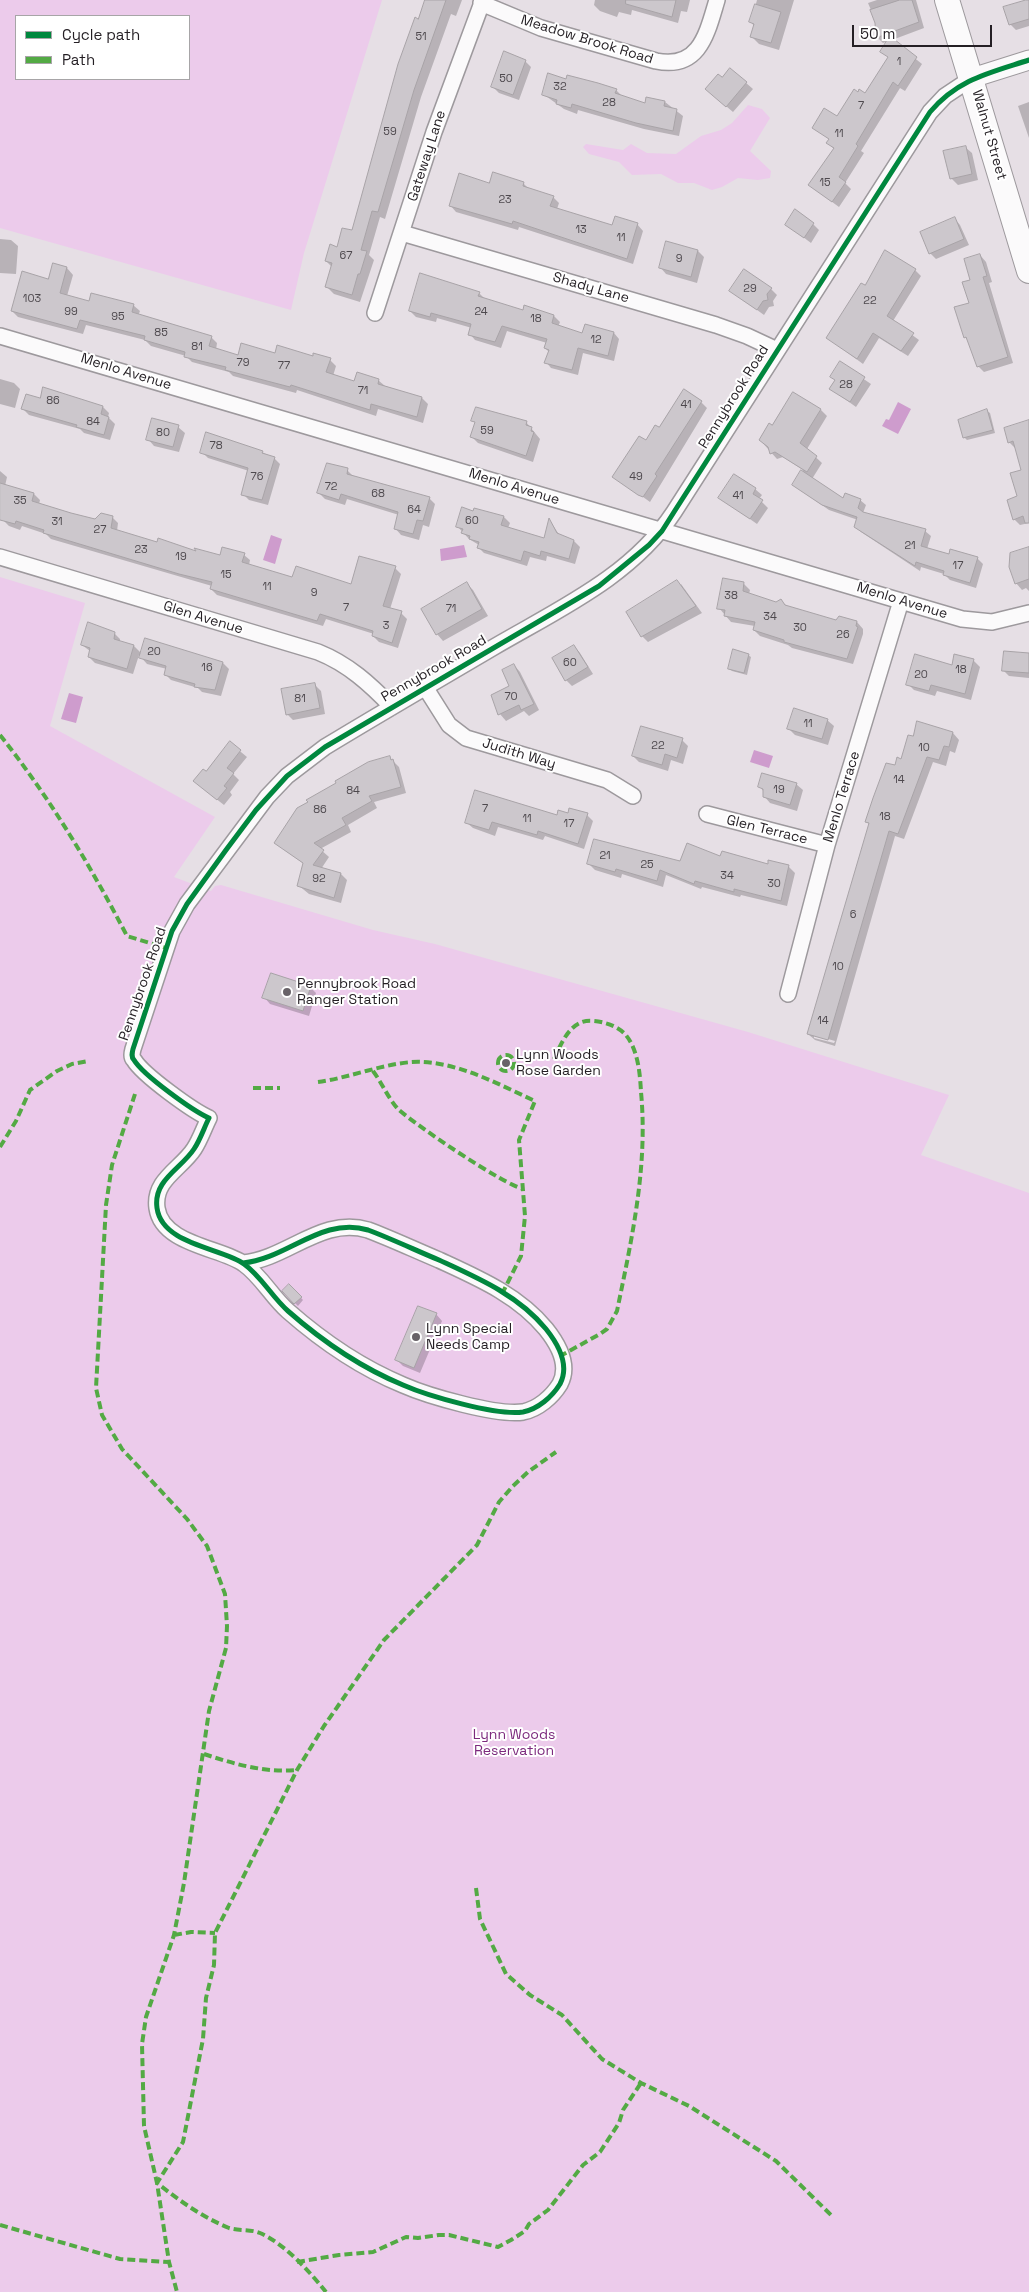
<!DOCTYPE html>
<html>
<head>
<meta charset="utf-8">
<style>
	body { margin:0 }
	#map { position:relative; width:1029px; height:2292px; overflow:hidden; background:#e6dfe5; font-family:"Space Grotesk",sans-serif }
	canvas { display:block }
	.legend { position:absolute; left:15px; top:15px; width:175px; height:65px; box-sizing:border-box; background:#fff; border:1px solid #a7a5a7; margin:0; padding:6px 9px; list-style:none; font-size:15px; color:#241f24 }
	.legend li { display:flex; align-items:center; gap:10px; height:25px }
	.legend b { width:25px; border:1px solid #a7a5a7 }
	.scale { position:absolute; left:852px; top:25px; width:140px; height:22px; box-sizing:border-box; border:2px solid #241f24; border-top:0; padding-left:6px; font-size:15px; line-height:18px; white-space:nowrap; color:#241f24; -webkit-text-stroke:4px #fff; paint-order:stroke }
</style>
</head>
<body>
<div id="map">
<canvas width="1029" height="2292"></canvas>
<ul class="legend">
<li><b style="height:6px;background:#00873e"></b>Cycle path</li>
<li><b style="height:6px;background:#53aa44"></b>Path</li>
</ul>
<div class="scale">50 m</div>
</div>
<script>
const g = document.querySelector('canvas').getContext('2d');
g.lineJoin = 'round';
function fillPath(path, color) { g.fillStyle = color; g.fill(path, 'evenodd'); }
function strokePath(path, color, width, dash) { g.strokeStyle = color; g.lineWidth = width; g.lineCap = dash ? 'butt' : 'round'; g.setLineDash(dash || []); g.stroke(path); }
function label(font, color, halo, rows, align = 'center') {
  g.font = font + ' "Space Grotesk",sans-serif'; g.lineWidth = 4; g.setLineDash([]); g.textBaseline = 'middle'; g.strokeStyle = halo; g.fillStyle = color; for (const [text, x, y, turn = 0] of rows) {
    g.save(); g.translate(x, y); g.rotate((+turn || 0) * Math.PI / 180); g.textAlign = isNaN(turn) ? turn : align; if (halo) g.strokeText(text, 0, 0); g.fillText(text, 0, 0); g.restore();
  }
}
fillPath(new Path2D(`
	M0,0H382L304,253L291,310L0,228ZM16,16H189V79H16Z
	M748,105L762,109L770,118L750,151L771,171L770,178L758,180L738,178L722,187L712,190L694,183H678L661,174L632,175L619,162L589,154L583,147L586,144L623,150L631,144L647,153L676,154L701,136L721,130L732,123Z
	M0,577L85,603L50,726L215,817L174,877L211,891L215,886L221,885L373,930L435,944L748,1032L949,1095L921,1155L1029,1193V2292H0Z`), '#eccbeb');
fillPath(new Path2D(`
	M898,402L911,409L898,434L882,426L886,419L889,420Z
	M271,535L282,539L275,564L263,560Z
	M464,545L467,557L441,561L440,549Z
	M69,693L83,697L76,723L61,719Z
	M754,750L773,756L769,768L750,762Z`), '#ce9ccd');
fillPath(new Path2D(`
	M427,0H462L456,16L451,14L421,97L385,219L380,217L369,255L374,260L360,302L334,294L327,287L332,267L326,261L353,232Z
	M595,0H690L687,12L681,11L678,23L632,10L631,15L619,12L617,17L600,11L594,5Z
	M757,0H794L779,50L759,44L751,36L754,26L751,22Z
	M877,0H916L924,28L892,40L922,64L905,91L900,88L861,151L864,153L845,183L851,189L839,207L809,185L834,149L828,143L830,140L813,127L837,117L865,94L889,58L882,51L888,41L883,43L877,37L876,22L868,3Z
	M1029,0V26L1016,30L1010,24Z
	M525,61L531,67L519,100L499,93L493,87Z
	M730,69L753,89L733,112L713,95Z
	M567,80L616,90L622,96L646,104L665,102L683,116L679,136L644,129L578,110L577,114L564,109L543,94Z
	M1029,102V138L1018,106Z
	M965,147L972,153L978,180L958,185L951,178Z
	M523,183L530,190L553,197L559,203L557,209L613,227L637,224L643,231L633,264L519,227L518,230L456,212L450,205L490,184Z
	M954,218L960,225L969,245L936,259L930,253Z
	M813,224L819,230L811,243L787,225Z
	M0,239L11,240L18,246L16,274L0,273Z
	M667,242L698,251L704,257L697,283L666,274L660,267Z
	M980,255L986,262L992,282L989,283L1013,363L984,372L978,366L969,342L965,337L971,304L972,280Z
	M54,265L67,268L73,275L67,296L90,302L133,305L140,311L138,316L211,337L217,343L216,350L239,357L276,354L330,360L336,366L333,376L355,382L378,380L385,386L422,398L428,404L423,423L378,409L376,416L297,390L296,393L233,376L229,372L192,362L186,356L151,346L145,340L86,325L83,334L18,317L12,311L49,281Z
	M915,270L921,276L893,321L919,340L908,356L879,338L863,364L828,338L865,286Z
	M771,289L777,295L773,301L774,306L769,307L764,315L731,291Z
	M479,293L485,299L523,311L554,316L560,322L558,327L583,335L614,333L619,339L614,361L583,353L578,375L551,368L546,362L549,352L545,348L547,343L507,331L501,348L475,340L470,334L472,328L437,318L436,322L416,317L410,311Z
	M840,363L871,384L856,407L831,389L836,381Z
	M0,379L14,383L20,389L15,408L0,404Z
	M41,399L103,407L109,413L108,417L115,424L110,440L84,433L80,429L29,415L23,409Z
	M701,402L707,408L650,502L614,476L659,429Z
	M821,410L827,416L807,449L822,463L812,479L844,500H860L866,505L863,513L925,531L931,536L927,549L950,556L977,558L983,564L976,588L950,580L944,574L921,567L920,571L861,532L856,527L858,520L829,510L793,485L803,470L783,457L777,459L760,440L772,427Z
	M987,411L990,413L995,433L967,440L964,437Z
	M473,420L526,422L540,439L533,462L478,443L471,436L476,423Z
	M1029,422V523L1020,525L1014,519L1023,470L1015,448L1009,442Z
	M178,427L185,433L179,452L154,446L148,439Z
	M202,452H262L274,458L280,464L268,505L249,500L243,494L249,471L208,458Z
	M347,470L353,476L429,498L435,504L429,527L423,525L419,540L401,535L395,528L399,515L347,499L345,505L325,499L319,493Z
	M0,471L7,477L5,486L34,494L40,500L39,504L96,521L112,517L118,523L117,531L158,543L221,557L244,555L250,560L249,565L293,578L352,586L395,568L401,574L390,609L401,613L407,619L398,648L379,642L373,636L374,634L326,619L323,626L217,595L211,589L212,586L51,539L46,534L22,526L20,530L9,526L3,520L0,512Z
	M755,489L762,495L759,499L768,508L757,524L720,498Z
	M504,517L510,523L508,528L544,539L550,521L560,536L574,541L580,547L575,564L547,556L546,561L530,557L527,566L484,553L478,547L479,545L469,539L458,527Z
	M1029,562V591L1026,588L1022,590L1016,583Z
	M467,584L473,590L488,616L443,641L437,634L422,609Z
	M681,584L702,613L648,642L642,636Z
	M744,584L750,590L749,594L776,603L781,601L788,607L836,622L839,617L857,622L863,629V634L853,664L792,648L788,645L760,636L754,630L755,626L731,622L719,608Z
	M114,633L120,639V642L134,646L142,654L146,639L223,663L229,669L221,696L202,692L198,688L171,680L165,674L167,669L147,664L139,655L133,674L95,663L89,657L90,651L82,645Z
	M574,646L580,653L593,674L572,686L566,680Z
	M1029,654V678L1009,676L1003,670Z
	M748,655L751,657L747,675L732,671L729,668Z
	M973,660L980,667L971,700L937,691L935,696L914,690L908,684Z
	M514,665L520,672L539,710L529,716L524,711L506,721L500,714L493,696L511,687Z
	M315,685L321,691L325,714L293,720L287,714Z
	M827,720L834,726L828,745L795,735L789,729Z
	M918,723L953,733L959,740L955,753L950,751L946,766L933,762L904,839L895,836L835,1046L815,1040L808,1034L870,825L866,821L896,766L902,760L914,738ZM814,1035L835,1041L834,1043L814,1038Z
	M682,740L688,746L683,764L671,760L668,771L639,762L633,756Z
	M230,743L247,757L233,774L239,780L230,792L232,795L224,805L201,787L207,773Z
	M389,757L399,767L406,793L374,802L377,808L348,825L351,832L320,849L329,857L321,869L341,874L347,880L341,903L309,894L298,885L304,864L275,843Z
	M796,784L803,790L797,811L770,803L764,796V792L760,787Z
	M569,814L587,815L593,821L584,849L545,836L543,840L498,827L495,836L473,828L466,822Z
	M721,858L768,865L769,862L789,867L795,873L787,906L741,895L740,897L702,887L701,889L666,875L663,887L622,874L621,878L595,870L588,863H680Z
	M310,987L316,993L309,1016L270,1004L264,997Z
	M289,1285L303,1300L298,1306L283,1291Z
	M436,1314L442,1321L420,1373L403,1366L397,1360Z`), '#0003');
const building = new Path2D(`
	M425,0H446L414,90L378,212L372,211L361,250L367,251L360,274H358L352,295L325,287L332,263L325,261L330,244L337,247L342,228L352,230L398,64L415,17L418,19Z
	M626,0H676L672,17L626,4Z
	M900,0H912L919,22L876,38L875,23L870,10Z
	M1026,0H1029V19L1009,25L1003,7Z
	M755,4L781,12L771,43L750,37L754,24L749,22Z
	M890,36L917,57L898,86L893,82L856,144L858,146L839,177L846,182L832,202L808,185L834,148L826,143L829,139L812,128L824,108L837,116L854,89L858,92L859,89L865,93L888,57L880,52Z
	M504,51L526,60L513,95L491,87Z
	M730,68L747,82L726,107L705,89L718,74L722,77Z
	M548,73L566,79L567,75L598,83L617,89L615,93L645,103L646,97L665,101L664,106L677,109L673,131L636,123L572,104L571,108L556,104L557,100L542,95Z
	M966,146L972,174L950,179L943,151Z
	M493,172L524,182L523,186L554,196L550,206L612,225L615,216L638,223L627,259L513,221L512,224L449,206L459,173L489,183Z
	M795,209L814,223L804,238L785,225Z
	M955,217L964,239L929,254L920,232Z
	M666,241L698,250L691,277L659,268Z
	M885,250L916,269L887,316L914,333L901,351L873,333L857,359L826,338L861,283L865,285Z
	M980,254L987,276L983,277L1008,357L977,367L966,337L964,338L954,307L969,303L962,282L970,280L964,259Z
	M53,263L67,267L60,293L89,301L91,293L134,304L132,312L212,336L209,346L238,355L241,343L275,353L277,345L313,356V353L331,358L326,372L354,381L357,372L379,379L378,384L422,397L417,417L371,404L370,410L291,385L290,387L225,370L226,367L184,357L185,352L144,340L145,336L80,320L77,329L11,311L22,271L48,279Z
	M744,269L772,288L767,294L768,300L763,301L757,310L729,291Z
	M420,273L480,292L478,296L523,310L524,305L554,315L552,323L582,333L585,324L614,332L608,356L578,348L572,370L544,363L549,350L544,348L547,339L502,326L495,342L468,335L471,324L431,313L430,317L409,311Z
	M840,361L865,377L850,402L829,389L835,380L830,377Z
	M43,387L103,406L101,414L109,417L104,435L76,427L77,425L21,409L26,394L40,398Z
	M684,389L702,401L655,474L657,476L643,497L638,495L612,477L639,436L646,440L655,425L659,427Z
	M793,392L821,409L800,443L817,456L807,472L775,452L770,454L768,447L759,440L769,423L772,425Z
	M476,407L527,421L526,425L532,427L531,431L534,432L526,456L470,437L475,422L471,421Z
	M987,409L993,430L963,438L958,420Z
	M152,418L179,425L173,447L146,440Z
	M1029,420V523H1025L1023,516L1013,520L1007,500L1017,496L1010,473L1021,470L1013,441L1008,443L1004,428Z
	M206,432L263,451L262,453L275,457L262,500L241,495L248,468L200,453Z
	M327,463L348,468L347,474L430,497L423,521L417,520L413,534L394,529L398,512L341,494L339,500L317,493Z
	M801,470L843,498L845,493L861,499L858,508L863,512L926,529L921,546L949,554L950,549L978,557L970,583L943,575L944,571L916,562L915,566L854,527L857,517L822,505L792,485Z
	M734,474L756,488L753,494L763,500L750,519L718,498Z
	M0,483L34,493L32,501L71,513L95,519L101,513L113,516L111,528L157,542L158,538L196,551L194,548L220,555L222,547L245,553L242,562L292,577L296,566L351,584L359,556L396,566L383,606L402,611L392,643L372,636L373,631L320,614L317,621L210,589L212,582L179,574L43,533L44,530L16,521L15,524L0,520Z
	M462,507L473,511L474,508L504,516L501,525L544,538L549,518L557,533L574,540L569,559L541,551L540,556L524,551L521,561L477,548L479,542L469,539L470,536L461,533L463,529L456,527Z
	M1029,547V579L1015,584L1009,567L1010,553Z
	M723,578L744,582L743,591L776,602L781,599L785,605L836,620L839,616L857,621L856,626L858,627L847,659L784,642V640L753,630L755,622L724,616L725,610L717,609Z
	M677,580L696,606L641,637L626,612Z
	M467,582L482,609L436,635L421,609Z
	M88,622L115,632L114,639L134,645L127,669L88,657L90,648L81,645Z
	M145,638L223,662L215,690L194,687L195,684L164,675L166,666L139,658Z
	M574,645L588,667L565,681L552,658Z
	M733,649L749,654L744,673L728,669Z
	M1004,651L1029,653V673L1002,671Z
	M915,654L952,665L954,654L974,659L965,694L931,685L929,691L906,685Z
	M514,664L534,704L521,710L519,705L498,715L491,695L509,686L502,670Z
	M315,683L320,708L286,715L281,689Z
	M794,708L828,719L822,739L787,729Z
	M917,721L953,732L949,747L944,746L939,760L927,757L898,834L889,831L828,1040L807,1034L869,823L865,822L873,798L886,763L895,765L897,757L901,759L908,735L913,736Z
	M641,726L683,738L677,758L665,754L662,765L632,756Z
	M230,741L241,750L227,768L234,773L224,786L227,788L217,800L193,781L203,769L206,771Z
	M390,756L391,760L393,759L401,787L369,796L372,801L342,818L346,825L314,843L324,850L313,865L341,873L334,898L297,886L303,863L274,843L297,808L308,802L306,800L336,783L335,781L368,762Z
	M762,773L797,783L790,805L763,797V789L758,787Z
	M475,790L557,815L558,810L568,813L569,808L588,813L578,844L538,831L537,835L492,822L489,830L465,823Z
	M594,839L680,861L687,843L720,856L722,851L768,864V860L789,865L781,901L734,889V892L695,881L694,884L660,870L657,881L616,869L615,872L587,864Z
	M271,973L311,986L303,1011L262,998Z
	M289,1284L302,1297L294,1304L282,1291Z
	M418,1306L437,1313L414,1368L395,1360Z`);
fillPath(building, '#ccc7cc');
strokePath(building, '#a8a3a7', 1);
const minor = new Path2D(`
	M481,3L541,28L656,61C700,70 707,33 717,0
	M402,233L716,325L747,336L777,350
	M375,313L434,132L483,0
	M0,336L962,619L992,622L1029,613
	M0,557L318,652C348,664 370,684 392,707
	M425,687L449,725L466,738L607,780L633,796
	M707,814L827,845
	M788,994L827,845L901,601
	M243,1263C287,1259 322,1216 368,1230C392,1239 415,1250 439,1260C478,1278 518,1295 546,1329C558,1344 570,1365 560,1384C552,1397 538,1409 523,1412C497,1416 428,1396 403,1385C362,1368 321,1340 288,1311C272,1297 261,1276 244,1264C223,1248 162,1245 157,1208C153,1180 181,1169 194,1149C200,1140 204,1128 209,1118C193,1111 143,1075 134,1060C131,1057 132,1053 133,1049L172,931L187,904L267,797L287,776L325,747C381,713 438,680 494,647C559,609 632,576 674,512L930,112L945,96L972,78`);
const tertiary = new Path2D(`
	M972,78L1029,60`);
const primary = new Path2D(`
	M947,0L1029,271`);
strokePath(minor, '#9d999d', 18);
strokePath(tertiary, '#9d999d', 21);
strokePath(primary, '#9d999d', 26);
strokePath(minor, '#fbfafb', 15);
strokePath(tertiary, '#fbfafb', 19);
strokePath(primary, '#fbfafb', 24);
strokePath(new Path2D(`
	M0,735C50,798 90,865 127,936L166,948
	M498 1063a8 8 0 1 1 16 0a8 8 0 1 1-16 0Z
	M554,1059C562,1042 571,1018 594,1021C605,1022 617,1026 625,1034C638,1049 640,1073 641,1092C648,1166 632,1238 617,1311L607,1329L600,1334L562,1355
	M373,1071C382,1083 388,1098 398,1109C414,1124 505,1186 524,1189
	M318,1082C350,1078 392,1060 423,1062C462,1064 500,1085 535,1101L519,1140L525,1216L521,1256L503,1292
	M253,1088H280
	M135,1094L112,1165L106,1205L96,1388L102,1415L122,1449L187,1519L207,1546L225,1594L227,1626L226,1648L209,1711L184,1883L174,1935L146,2017L142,2044L144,2126L157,2183L169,2262L177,2292
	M0,1147L16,1121L30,1090L57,1071L72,1064L88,1061
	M204,1754C234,1764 265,1773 297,1770
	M476,1888L480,1919L506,1974L530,1995L562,2015L602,2059L641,2083L689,2106L776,2161L831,2215
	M174,1935L191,1932L215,1933
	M0,2225L120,2259L169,2262
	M297,2262L339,2255L373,2252L406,2237L418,2238L439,2235H449L498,2247L511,2240L525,2231L529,2224L548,2210L583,2165L600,2152L619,2123L623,2110L641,2083
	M326,2292C309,2271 285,2244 260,2233C251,2229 239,2231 229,2228C202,2217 180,2201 157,2183L183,2142L203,2039L206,1998L214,1965L215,1933L297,1770L324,1726L384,1640L477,1545L499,1502L513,1486L528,1472L556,1452`), '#53aa44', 4, [8, 4]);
strokePath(new Path2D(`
	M243,1263C287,1259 322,1216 368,1230C392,1239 415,1250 439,1260C478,1278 518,1295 546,1329C558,1344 570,1365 560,1384C552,1397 538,1409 523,1412C497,1416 428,1396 403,1385C362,1368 321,1340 288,1311C272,1297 261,1276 244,1264C223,1248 162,1245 157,1208C153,1180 181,1169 194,1149C200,1140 204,1128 209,1118C193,1111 143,1075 134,1060C131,1057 132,1053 133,1049L172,931L187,904L226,850L256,810L287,776L325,747L599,586L649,545L662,531L674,512L930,112C958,79 989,73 1029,60`), '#00873e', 5);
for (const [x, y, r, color] of [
	[287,992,5,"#686268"],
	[506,1063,5,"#686268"],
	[416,1337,5,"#686268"]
]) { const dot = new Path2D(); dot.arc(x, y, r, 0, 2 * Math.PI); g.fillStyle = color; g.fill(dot); strokePath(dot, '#fff', 2); }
label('11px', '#4e494e', null, [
	["51",421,37],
	["1",899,62],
	["50",506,79],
	["32",560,87],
	["28",609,103],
	["7",861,106],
	["59",390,132],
	["11",839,134],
	["15",825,183],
	["23",505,200],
	["13",581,230],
	["11",621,238],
	["67",346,256],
	["9",679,259],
	["29",750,289],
	["103",32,299],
	["22",870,301],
	["99",71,312],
	["24",481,312],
	["95",118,317],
	["18",536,319],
	["85",161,333],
	["12",596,340],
	["81",197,347],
	["79",243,363],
	["77",284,366],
	["28",846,385],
	["71",363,391],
	["86",53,401],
	["41",686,405],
	["84",93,422],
	["59",487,431],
	["80",163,433],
	["78",216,446],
	["76",257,477],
	["49",636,477],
	["72",331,487],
	["68",378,494],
	["41",738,496],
	["35",20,501],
	["64",414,510],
	["60",472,521],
	["31",57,522],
	["27",100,530],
	["21",910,546],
	["23",141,550],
	["19",181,557],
	["17",958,566],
	["15",226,575],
	["11",267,587],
	["9",314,593],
	["38",731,596],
	["7",346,608],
	["71",451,609],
	["34",770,617],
	["3",386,626],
	["30",800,628],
	["26",843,635],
	["20",154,652],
	["60",570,663],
	["16",207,668],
	["18",961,670],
	["20",921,675],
	["70",511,697],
	["81",300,699],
	["11",808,724],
	["22",658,746],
	["10",924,748],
	["14",899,780],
	["19",779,790],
	["84",353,791],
	["7",485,809],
	["86",320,810],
	["18",885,817],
	["11",527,819],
	["17",569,824],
	["21",605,856],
	["25",647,865],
	["34",727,876],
	["92",319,879],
	["30",774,884],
	["6",853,915],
	["10",838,967],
	["14",823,1021]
]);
label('14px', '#241f24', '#fff', [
	["Meadow Brook Road",587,40,17],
	["Walnut Street",989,135,74],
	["Gateway Lane",427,156,-72],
	["Shady Lane",591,288,16],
	["Menlo Avenue",126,372,17],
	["Pennybrook Road",734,397,-58],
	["Menlo Avenue",514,487,17],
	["Menlo Avenue",902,601,17],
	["Glen Avenue",203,618,17],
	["Pennybrook Road",434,669,-30],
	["Judith Way",519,754,17],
	["Menlo Terrace",842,797,-73],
	["Glen Terrace",767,830,14],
	["Pennybrook Road",143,984,-71]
]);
label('14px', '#241f24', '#fff', [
	["Pennybrook Road",297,984],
	["Ranger Station",297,1000],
	["Lynn Woods",516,1055],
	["Rose Garden",516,1071],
	["Lynn Special",426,1329],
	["Needs Camp",426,1345]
], 'left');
label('14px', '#7c2a7d', '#fff', [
	["Lynn Woods",514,1735],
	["Reservation",514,1751]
]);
</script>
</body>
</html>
